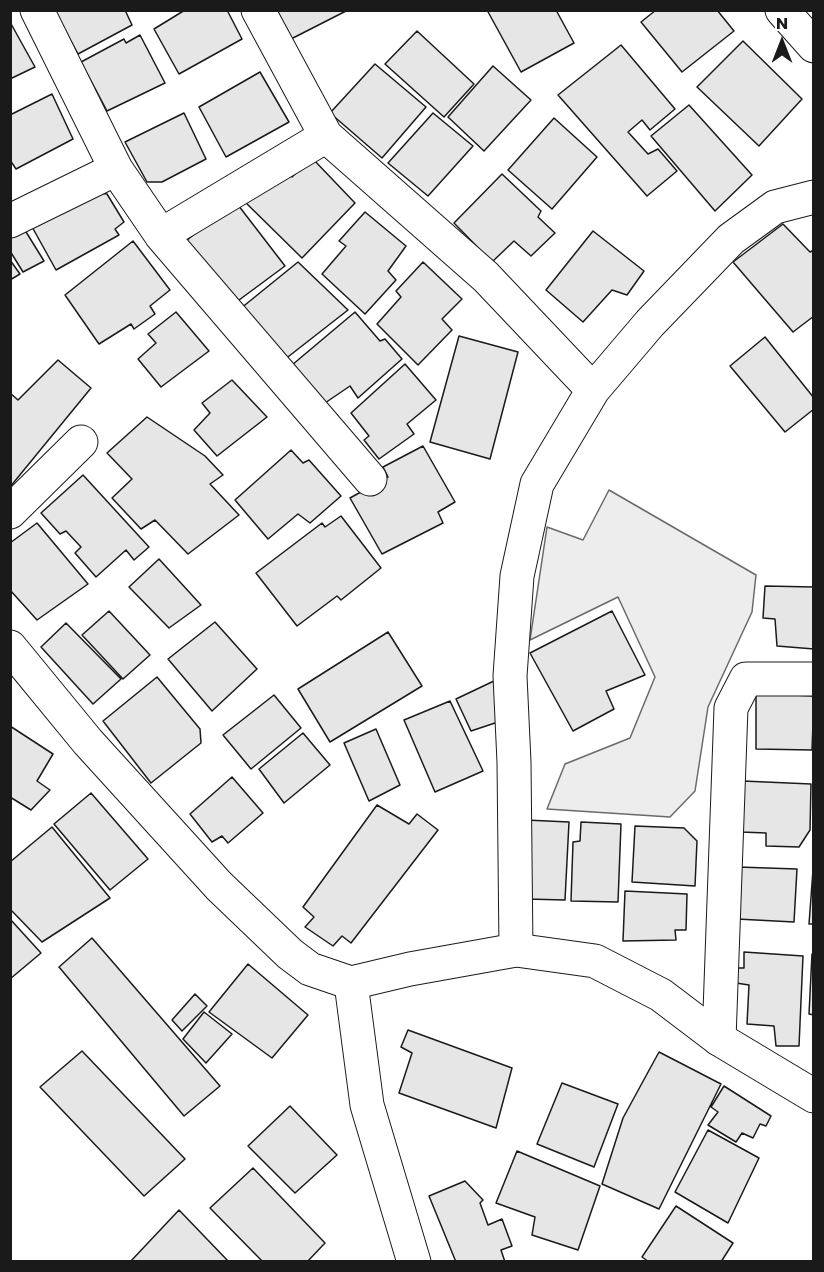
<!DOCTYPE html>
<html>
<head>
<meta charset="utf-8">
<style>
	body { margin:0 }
	#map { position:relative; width:824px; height:1272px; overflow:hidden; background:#fff; font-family:Poppins,sans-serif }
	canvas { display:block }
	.frame { position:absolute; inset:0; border:12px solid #1a1a1a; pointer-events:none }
	.north { position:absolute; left:752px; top:12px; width:60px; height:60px; -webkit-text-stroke:4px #fff; paint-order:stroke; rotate:0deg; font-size:16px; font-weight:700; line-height:24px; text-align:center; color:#1a1a1a }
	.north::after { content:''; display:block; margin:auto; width:21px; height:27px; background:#1a1a1a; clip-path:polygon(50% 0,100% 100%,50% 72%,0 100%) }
</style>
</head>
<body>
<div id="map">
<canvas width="824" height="1272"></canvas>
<div class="frame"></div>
<div class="north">N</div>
</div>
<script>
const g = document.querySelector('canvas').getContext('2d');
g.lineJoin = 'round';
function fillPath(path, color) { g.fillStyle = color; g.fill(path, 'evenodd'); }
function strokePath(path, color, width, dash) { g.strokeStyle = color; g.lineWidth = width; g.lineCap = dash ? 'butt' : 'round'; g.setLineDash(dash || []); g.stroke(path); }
const built = new Path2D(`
	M609,490L756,575L752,612L708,707L695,791L670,817L547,809L565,764L630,738L655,677L618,597L530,640L547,527L583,540Z`);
fillPath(built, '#ededed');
strokePath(built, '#6a6a6a', 1.5);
const building = new Path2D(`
	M54,10H125L132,25L78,54Z
	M185,10H227L242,39L179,74L154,29Z
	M277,10H348L291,39Z
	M487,10H556L574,43L521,72Z
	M656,10H717L734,31L682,72L641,22Z
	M10,22L35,67L10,79Z
	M417,31L474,84L444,117L385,64Z
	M140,35L165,83L107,111L81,62L124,39L126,43Z
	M743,41L802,99L759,146L697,87Z
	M621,45L675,109L650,130L642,120L628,132L648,154L658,149L677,171L647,196L558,95Z
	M375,64L426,107L382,158L330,113Z
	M493,66L531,100L484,151L448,117Z
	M260,72L289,122L226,157L199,107Z
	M52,94L73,139L16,169L10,160V115Z
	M689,105L752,175L715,211L651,136Z
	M184,113L206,159L162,182H147L125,142Z
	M433,113L473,146L428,196L388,163Z
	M554,118L597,157L552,209L508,170Z
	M312,158L355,203L302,258L243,200L286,173L292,177Z
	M502,174L541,211L538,217L555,233L531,256L514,241L492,262L454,223Z
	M91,192L107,194L124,222L115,229L119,235L56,270L31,225Z
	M235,201L285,266L235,303L186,241Z
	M365,212L406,246L388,271L396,280L365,314L322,274L346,246L339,241Z
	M783,224L810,252L814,250V316L793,332L733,262Z
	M23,227L44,261L23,272L10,251V233Z
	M593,231L644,271L627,295L612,290L583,322L546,290Z
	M133,241L170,290L150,306L155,314L134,329L131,324L99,344L65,295Z
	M10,260L20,274L10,280Z
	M298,262L348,310L284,360L240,309Z
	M423,262L462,299L442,319L452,330L418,365L377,324L401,297L396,291Z
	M176,312L209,351L161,387L138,359L156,343L148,334Z
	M355,312L380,341L385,339L402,359L358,398L350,386L325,403L292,365Z
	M459,336L518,352L490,459L430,442Z
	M765,337L814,398V409L785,432L730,366Z
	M58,360L91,388L10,487V393L18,400Z
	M405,364L436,400L407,424L414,434L379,459L364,440L369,436L351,413Z
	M232,380L267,417L217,456L194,430L210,413L202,403Z
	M147,417L205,456L223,475L210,484L239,515L188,554L155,520L141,529L112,498L132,479L107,453Z
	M423,446L455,502L438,512L443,523L382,554L350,498L388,477L383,467Z
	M291,450L303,463L309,460L341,496L310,523L298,514L268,539L235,500Z
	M83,475L149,547L134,560L126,550L96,577L75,553L81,547L66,531L60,534L41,513Z
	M341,516L381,568L341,600L337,596L297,626L256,573L322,523L325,527Z
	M37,523L88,584L37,620L10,590V543Z
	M159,559L201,605L169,628L129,587Z
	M765,586L814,587V649L777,646L775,619L763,618Z
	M109,611L150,655L123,679L82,635Z
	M612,611L645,675L606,691L614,709L573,731L530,653Z
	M215,622L257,669L212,711L168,659Z
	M66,623L121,679L93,704L41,647Z
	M388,632L422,686L330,742L298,689Z
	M157,677L200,729L201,743L151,783L103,721Z
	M496,680L501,721L471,731L456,699Z
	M756,693L814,696L812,750L756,749Z
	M274,695L301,728L251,769L223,735Z
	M450,701L483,771L435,792L404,720Z
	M10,726L53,754L37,781L50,790L31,810L10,797Z
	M376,729L400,785L369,801L344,743Z
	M303,733L330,765L284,803L259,769Z
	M232,777L263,813L228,843L222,836L212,842L190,814Z
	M743,781L811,784L810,830L799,847L766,846V833L741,832Z
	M91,793L148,859L110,890L54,824Z
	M377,805L409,824L417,814L438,830L351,943L342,936L333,946L305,927L314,917L303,907Z
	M526,820L569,822L565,900L526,899Z
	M581,822L621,824L618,902L571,901L573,842L580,841Z
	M635,826L684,828L697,841L695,886L632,882Z
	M52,827L110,898L42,942L10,909V862Z
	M738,867L797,869L794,922L737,919Z
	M813,870H814V924H809Z
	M625,891L687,894L686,930H675L676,940L623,941Z
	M10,919L41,953L10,979Z
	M92,938L220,1086L184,1116L59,967Z
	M744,952L803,956L799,1046H776L774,1026L747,1024L749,985L736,983V968H744Z
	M812,954H814V1015L809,1014Z
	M248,964L308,1015L272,1058L209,1012Z
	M195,994L207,1006L182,1031L172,1020Z
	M204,1012L232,1034L206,1063L183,1039Z
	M408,1030L512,1068L496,1128L399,1093L412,1053L401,1047Z
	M82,1051L185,1159L144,1196L40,1087Z
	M659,1052L721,1084L659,1209L602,1184L623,1118Z
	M562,1083L618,1104L594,1167L537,1144Z
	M724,1086L771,1116L766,1126L760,1124L753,1138L742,1133L736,1142L708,1125L718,1112L711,1107Z
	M290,1106L337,1155L295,1193L248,1146Z
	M708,1130L759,1158L728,1223L675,1192Z
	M517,1151L600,1186L578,1250L532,1235L535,1217L496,1203Z
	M253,1168L325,1243L307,1262H263L210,1208Z
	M465,1181L483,1200L480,1203L488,1225L502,1219L512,1246L501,1250L505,1262H456L429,1196Z
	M676,1206L733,1243L721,1262H649L642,1257Z
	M179,1210L229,1262H130Z`);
fillPath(building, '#e6e6e6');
strokePath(building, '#1a1a1a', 1.5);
const minor = new Path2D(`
	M258,10L326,136L486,277L593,390
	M782,10L814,46
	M326,136L161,235L370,479
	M116,169L161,235
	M10,221L116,169L37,10
	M10,512L81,442
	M516,950L514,762L510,676L517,576L537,484L593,390L650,323L731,239L775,207L814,197
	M351,983L367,1105L414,1262
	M719,1039L731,708L746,679H814`);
const tertiary = new Path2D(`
	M10,647L88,742L219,886L290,954L310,969L351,983L410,969L516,950L595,961L661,995L719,1039L814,1096`);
strokePath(minor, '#1a1a1a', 35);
strokePath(tertiary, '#1a1a1a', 35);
strokePath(minor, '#fff', 33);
strokePath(tertiary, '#fff', 33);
</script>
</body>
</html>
